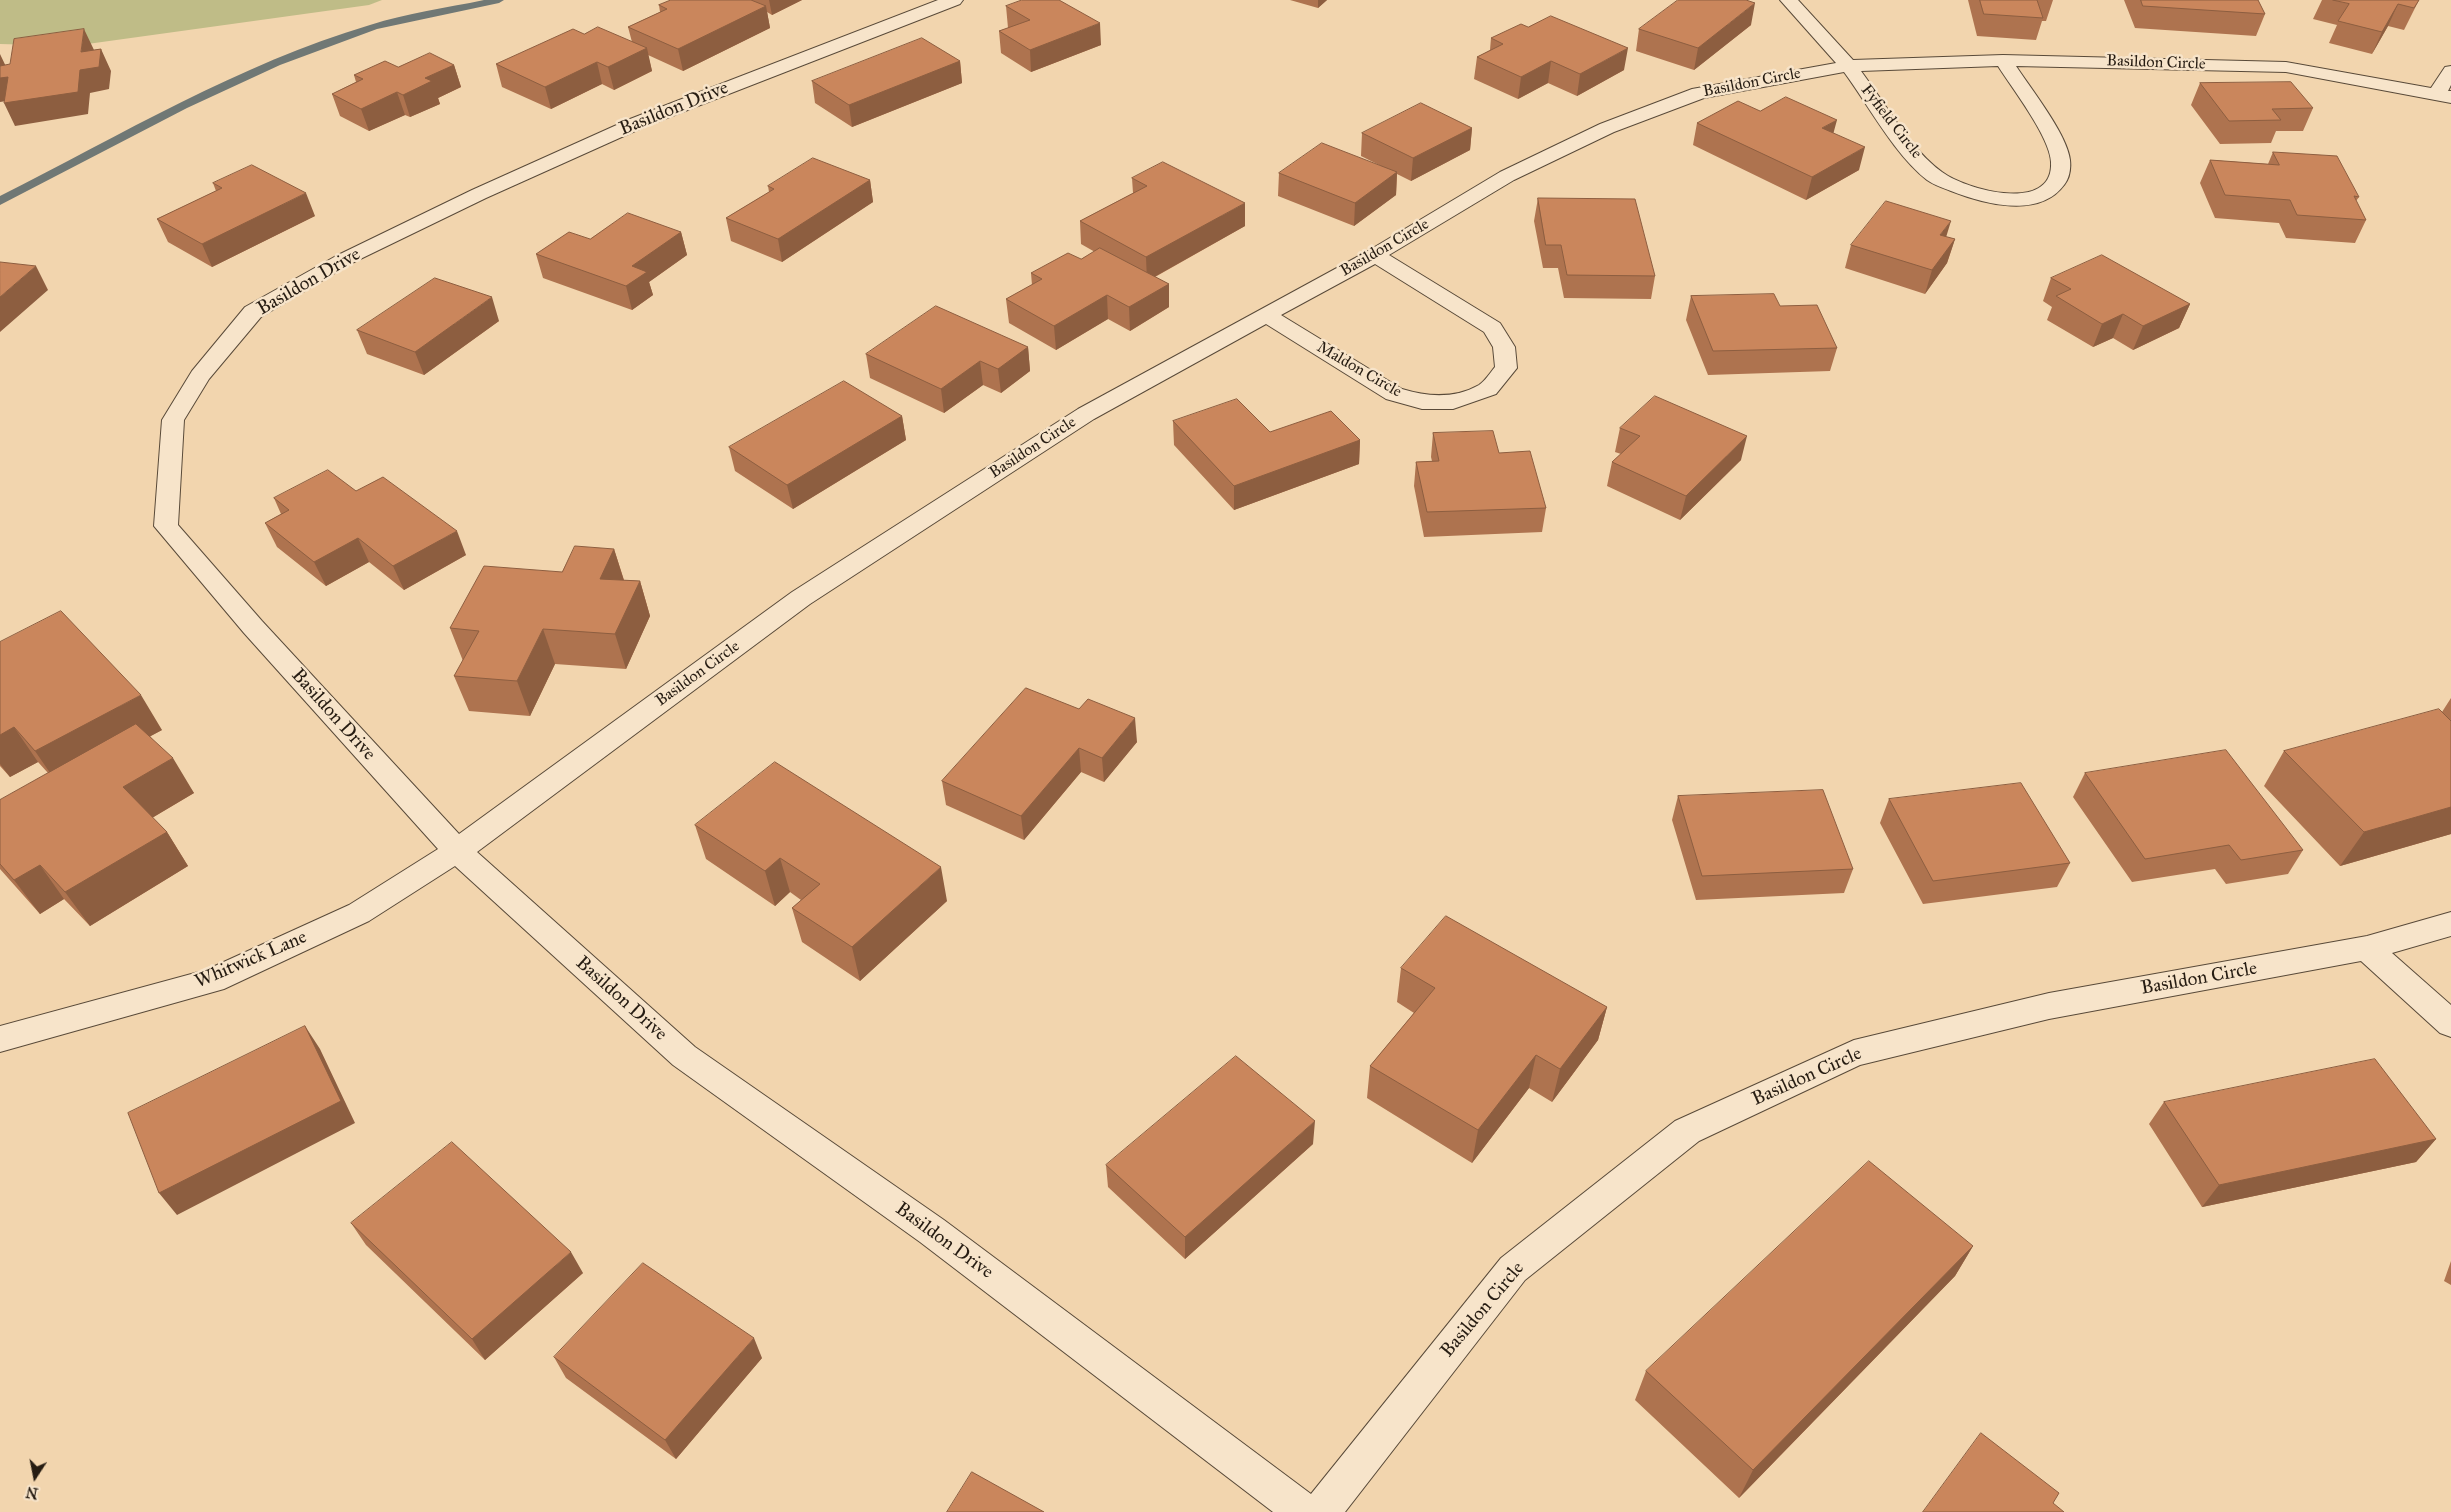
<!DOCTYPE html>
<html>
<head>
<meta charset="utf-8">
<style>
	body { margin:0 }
	#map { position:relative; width:2451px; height:1512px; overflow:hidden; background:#f2d5ae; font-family:"IM FELL Great Primer",serif }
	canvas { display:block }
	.north { position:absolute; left:10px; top:1452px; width:50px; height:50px; -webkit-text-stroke:4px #f7e4ca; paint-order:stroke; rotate:191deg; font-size:14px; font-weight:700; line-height:20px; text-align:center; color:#261c12 }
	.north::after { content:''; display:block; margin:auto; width:18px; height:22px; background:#261c12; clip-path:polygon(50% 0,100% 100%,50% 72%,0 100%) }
</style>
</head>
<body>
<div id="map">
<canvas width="2451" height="1512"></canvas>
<div class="north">N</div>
</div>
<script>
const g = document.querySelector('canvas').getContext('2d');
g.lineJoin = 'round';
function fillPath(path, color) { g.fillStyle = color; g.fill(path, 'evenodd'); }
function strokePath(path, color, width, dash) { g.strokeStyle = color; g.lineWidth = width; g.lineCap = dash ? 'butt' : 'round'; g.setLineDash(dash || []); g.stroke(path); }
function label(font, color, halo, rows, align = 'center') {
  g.font = font + ' "IM FELL Great Primer",serif'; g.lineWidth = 5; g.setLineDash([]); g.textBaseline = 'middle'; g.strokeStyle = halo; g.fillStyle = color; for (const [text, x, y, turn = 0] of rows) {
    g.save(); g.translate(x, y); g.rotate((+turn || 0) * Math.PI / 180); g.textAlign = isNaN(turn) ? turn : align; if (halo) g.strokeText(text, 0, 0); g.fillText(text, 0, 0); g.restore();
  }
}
fillPath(new Path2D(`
	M0,0H382L369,5L73,46L0,44Z`), '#bfbc87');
fillPath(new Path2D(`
	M484,0H504L499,3L377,29L280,65L187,108L0,205V196C121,135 239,64 370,25C407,13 446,8 484,0Z`), '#707875');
const minor = new Path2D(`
	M938,0H963L960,4L644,127L486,198L350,264L261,317L209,379L184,420L178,525L262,621L459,834L792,592L1078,409L1368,251L1500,172L1600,124L1692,89L1836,63L1780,0H1798L1853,60L2003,55L2286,62L2431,88L2445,67L2451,66V85L2448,91H2451V103L2286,72L2016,66C2031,89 2067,134 2070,160C2071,169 2069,179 2064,185C2039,219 1984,204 1951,191C1943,188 1934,185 1927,180C1894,154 1869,106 1844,72L1704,98L1614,132L1514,180L1389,255L1500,323L1515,347L1517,368L1496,394L1453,409H1422L1386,399L1266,324L1094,419L810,604L477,852L695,1047L944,1220L1311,1494L1501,1258L1675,1121L1854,1040L2049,993L2367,936L2451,912V936L2392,953L2451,1005V1037L2440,1033L2361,961L2049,1019L1860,1065L1699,1141L1525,1280L1345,1512H1273L920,1242L673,1065L455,866L369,921L224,989L0,1052V1026L206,970L349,905L438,849L244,633L154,526L162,420L192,371L245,307L336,256L472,190L630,119ZM1998,66C2012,88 2050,137 2051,162C2054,214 1966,190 1942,172C1910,149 1885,103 1861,71ZM1375,264L1484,332L1493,347L1495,367C1490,373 1485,381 1479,385C1454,399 1428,397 1402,389L1281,315Z`);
strokePath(minor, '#594a39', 2);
fillPath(minor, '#f7e4ca');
fillPath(new Path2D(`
	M671,0H802L772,15L767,12L770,28L683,71L648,55L652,71L614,90L602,84L551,109L502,87L496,64L584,34L632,42L628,27L660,12L659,5Z
	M1290,0H1327L1318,8Z
	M1968,0H2053L2046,21H2042L2036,40L1977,36Z
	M2124,0H2258L2265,14L2256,36L2135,28Z
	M2322,0H2419L2404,30L2388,26L2372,54L2329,43L2337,25L2313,19Z
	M1006,6L1101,45L1031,72L1001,53L999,31L1008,28Z
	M1751,25L1694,70L1636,51L1639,29Z
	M1491,38L1624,70L1577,96L1548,83L1518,99L1474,79L1477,57L1490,50Z
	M960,61L962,83L852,127L815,103L812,81Z
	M454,65L461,87L438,98L440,104L410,117L405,115L369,131L340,116L332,94L356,82L354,75L398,67Z
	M2200,83L2313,108L2303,131H2276L2271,143L2220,144L2191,105Z
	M1760,111L1833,133L1859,170L1806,200L1693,145L1697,123Z
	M1472,128L1470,150L1411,181L1397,174L1396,195L1354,226L1278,196L1279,173L1381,166L1361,156L1362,133Z
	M2273,152L2359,197L2356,201L2366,220L2355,243L2286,238L2279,223L2215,218L2200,183L2210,160L2268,164Z
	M1132,178L1245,226L1155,277L1169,284V307L1130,331L1108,319L1056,350L1009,323L1006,299L1032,285L1031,273L1081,259L1095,252L1081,244L1080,221L1133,193Z
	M870,180L873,202L782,262L731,241L726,218L769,192L768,186Z
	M213,183L315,216L212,267L168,242L157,219L216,191Z
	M1538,198L1655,276L1651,299L1564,298L1558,268H1543L1534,221Z
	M681,232L687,255L649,282L653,295L632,310L543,278L536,254Z
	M1946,237L1955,239L1947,263L1925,294L1845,268L1851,245Z
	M2051,278L2190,304L2179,328L2133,350L2113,338L2093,347L2047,320L2052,307L2043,301Z
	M1691,296L1780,306L1837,348L1830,371L1708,375L1686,320Z
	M499,321L424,375L367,354L357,330Z
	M1028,347L1030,371L1001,393L983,385L944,413L870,378L866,354Z
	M902,416L906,440L793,509L735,471L729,447Z
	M1173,421L1270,432L1360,440L1359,464L1234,510L1174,445Z
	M1620,428L1741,460L1680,520L1607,486L1612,462L1621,454L1615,452Z
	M1433,433L1499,453L1546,508L1542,532L1424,537L1414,486L1416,462L1432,461L1431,457Z
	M356,491L466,555L404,590L369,562L326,586L277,547L265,523L281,514L274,498Z
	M614,549L624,580L640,581L650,616L626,669L555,664L530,716L469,711L454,676L463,661L450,628L562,572Z
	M0,642L162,730L150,736L194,793L152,818L167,832L188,866L90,926L64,899L40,914L0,869V800L48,773L38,762L10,777L0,766Z
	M1026,688L1137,742L1104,782L1081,772L1024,840L946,805L942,781Z
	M2451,698V834L2340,866L2264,786L2284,751L2442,712Z
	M2085,773L2303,850L2288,874L2226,884L2215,869L2132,882L2073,797Z
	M1678,796L1853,869L1844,893L1696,900L1672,820Z
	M1889,799L2070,863L2057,887L1923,904L1880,823Z
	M695,825L947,901L860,981L802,942L792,908L801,900L790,892L775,906L706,859Z
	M1401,968L1607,1007L1598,1040L1552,1102L1529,1088L1472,1163L1367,1098L1370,1066L1414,1013L1397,1002Z
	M2164,1102L2436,1139L2416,1162L2202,1207L2149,1124Z
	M1313,1144L1185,1259L1108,1187L1106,1165Z
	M351,1223L583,1273L485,1360L366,1245Z
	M1973,1246L1955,1276L1739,1498L1635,1400L1646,1371Z
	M2451,1261V1285L2444,1281Z
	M554,1357L762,1358L676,1459L566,1378Z`), '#ae734f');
fillPath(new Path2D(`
	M769,0H802L772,15Z
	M1318,0H1327L1318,8Z
	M1755,3L1751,25L1694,70L1698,48Z
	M2398,4L2388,26L2372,54L2382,32Z
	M766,6L770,28L683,71L678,49Z
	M1100,23L1101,45L1031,72L1030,50Z
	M84,29L94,50L101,49L111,71L109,89L90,93L88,114L15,126L4,103L81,52Z
	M647,48L652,71L614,90L608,67Z
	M1628,48L1624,70L1577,96L1580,74Z
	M0,54L10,75L19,99L0,102Z
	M960,61L962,83L852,127L849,105Z
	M1551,61L1548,83L1518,99L1521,77Z
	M597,62L602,84L551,109L545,87Z
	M454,65L461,87L438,98L440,104L410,117L403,95L425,78Z
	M397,92L405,115L369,131L361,109Z
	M1837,120L1831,142L1822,128Z
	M1472,128L1470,150L1411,181L1413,158Z
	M1865,147L1859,170L1806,200L1812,177Z
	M1397,172L1396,195L1354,226L1355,203Z
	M870,180L873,202L782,262L778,239Z
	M306,193L315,216L212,267L202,244Z
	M1245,203V226L1147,281L1146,257Z
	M1951,221L1944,244L1940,235Z
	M681,232L687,255L649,282L653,295L632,310L626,286L632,266Z
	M1955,239L1947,263L1925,294L1932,270Z
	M36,266L48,290L0,332V297Z
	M1169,284V307L1130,331L1129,307Z
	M1107,295L1108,319L1056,350L1054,326Z
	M492,297L499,321L424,375L415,352Z
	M2190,304L2179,328L2133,350L2143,326Z
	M2123,314L2113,338L2093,347L2102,324Z
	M1028,347L1030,371L1001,393L998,369Z
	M980,361L983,385L944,413L941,389Z
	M902,416L906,440L793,509L787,485Z
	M1747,436L1741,460L1680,520L1686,496Z
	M1360,440L1359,464L1234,510V486Z
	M457,531L466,555L404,590L393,566Z
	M358,538L369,562L326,586L314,562Z
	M614,549L625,584L600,579Z
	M640,581L650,616L626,669L615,634Z
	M543,629L555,664L530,716L517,681Z
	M141,695L162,730L59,786L35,751Z
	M1135,718L1137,742L1104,782L1102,758Z
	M14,727L38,762L10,777L0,764V735Z
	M1079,748L1081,772L1024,840L1021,816Z
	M173,758L194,793L145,822L123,787Z
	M2451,807V834L2340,866L2364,832Z
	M167,832L188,866L90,926L65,892Z
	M780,858L790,892L775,906L765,871Z
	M40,865L64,899L40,914L14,880Z
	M941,867L947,901L860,981L852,947Z
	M1607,1007L1598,1040L1552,1102L1560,1069Z
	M305,1026L320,1049L355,1123L177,1215L159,1193Z
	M1536,1055L1529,1088L1472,1163L1478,1130Z
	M1315,1121L1313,1144L1185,1259V1237Z
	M2436,1139L2416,1162L2202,1207L2219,1185Z
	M1973,1246L1955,1276L1739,1498L1753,1470Z
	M571,1252L583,1273L485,1360L472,1339Z
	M754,1338L762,1358L676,1459L665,1440Z`), '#8d5e40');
const building = new Path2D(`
	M671,0H751L766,6L678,49L628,27L667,9L659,5Z
	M1022,0H1059L1100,23L1030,50L999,31L1030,20L1006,6Z
	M1678,0H1746L1755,3L1698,48L1639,29Z
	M1980,0H2037L2043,18L1984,14Z
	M2141,0H2258L2265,14L2143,6Z
	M2333,0H2419L2414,8L2398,4L2382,32L2338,21L2349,4Z
	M1551,16L1628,48L1580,74L1551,61L1521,77L1477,57L1503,44L1491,38L1521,24L1528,27Z
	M598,27L647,48L608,67L597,62L545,87L496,64L573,29L584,34Z
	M84,29L81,52L101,49L99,67L80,70L78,92L4,103L8,77L0,78V66L10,64L14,39Z
	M922,38L960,61L849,105L812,81Z
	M430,53L454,65L425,78L432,81L403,95L397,92L361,109L332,94L363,79L354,75L385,61L398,67Z
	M2291,82L2313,108L2272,109L2281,120L2229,121L2200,83Z
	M1786,97L1837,120L1822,128L1865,147L1812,177L1697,123L1738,101L1760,111Z
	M1421,103L1472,128L1413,158L1362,133Z
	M1322,143L1397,172L1355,203L1279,173Z
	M2273,152L2337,156L2359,197L2354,196L2366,220L2297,215L2290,200L2225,195L2210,160L2279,165Z
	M813,158L870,180L778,239L726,218L774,189L768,186Z
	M1163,162L1245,203L1146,257L1080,221L1147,186L1132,178Z
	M252,165L306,193L202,244L157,219L222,188L213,183Z
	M1538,198L1635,199L1655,276L1567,275L1561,245H1546Z
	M1886,201L1951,221L1940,235L1955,239L1932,270L1851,245Z
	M628,213L681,232L632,266L647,272L626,286L536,254L569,232L590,239Z
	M1100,248L1169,284L1129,307L1107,295L1054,326L1006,299L1042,279L1031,273L1068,253L1081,259Z
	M2102,255L2190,304L2143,326L2123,314L2102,324L2056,296L2071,289L2051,278Z
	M0,262L36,266L0,297Z
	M435,278L492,297L415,352L357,330Z
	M1774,294L1780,306L1817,305L1837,348L1713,351L1691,296Z
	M936,306L1028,347L998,369L980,361L941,389L866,354Z
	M844,381L902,416L787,485L729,447Z
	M1655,396L1747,436L1686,496L1612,462L1640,436L1620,428Z
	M1237,399L1270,432L1331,411L1360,440L1234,486L1173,421Z
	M1493,431L1499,453L1530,451L1546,508L1427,512L1416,462L1439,461L1433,433Z
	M328,470L356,491L383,477L457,531L393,566L358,538L314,562L265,523L289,510L274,498Z
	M575,546L614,549L600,579L640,581L615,634L543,629L517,681L454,676L479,631L450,628L484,566L562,572Z
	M61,611L141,695L35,751L14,727L0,735V642Z
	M1026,688L1079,709L1088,699L1135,718L1102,758L1079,748L1021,816L942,781Z
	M2439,709L2451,721V807L2364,832L2284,751Z
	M136,724L173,758L123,787L167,832L65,892L40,865L14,880L0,864V800Z
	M2226,750L2303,850L2241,860L2229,845L2145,859L2085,773Z
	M775,762L941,867L852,947L792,908L820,884L780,858L765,871L695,825Z
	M2021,783L2070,863L1933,881L1889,799Z
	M1823,790L1853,869L1702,876L1678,796Z
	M1446,916L1607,1007L1560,1069L1536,1055L1478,1130L1370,1066L1435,988L1401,968Z
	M305,1026L341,1101L159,1193L128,1113Z
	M1236,1056L1315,1121L1185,1237L1106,1165Z
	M2375,1059L2436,1139L2219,1185L2164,1102Z
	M452,1142L571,1252L472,1339L351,1223Z
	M1869,1161L1973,1246L1753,1470L1646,1371Z
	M643,1263L754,1338L665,1440L554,1357Z
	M1981,1433L2059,1493L2053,1503L2064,1512H1923Z
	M972,1472L1044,1512H947Z`);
fillPath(building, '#ca865c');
strokePath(building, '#8d5e40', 1);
label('16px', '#261c12', '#f7e4ca', [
	["Basildon Circle",2156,63,2],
	["Basildon Circle",1752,83,-11],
	["Fyfield Circle",1891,122,52],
	["Basildon Circle",1385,248,-30],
	["Maldon Circle",1359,370,30],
	["Basildon Circle",1033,448,-33],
	["Basildon Circle",698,674,-36]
]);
label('19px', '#261c12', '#f7e4ca', [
	["Basildon Drive",674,109,-22],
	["Basildon Drive",309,282,-30],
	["Basildon Drive",333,715,48],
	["Whitwick Lane",251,960,-23],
	["Basildon Circle",2199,979,-10],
	["Basildon Drive",621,999,42],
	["Basildon Circle",1807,1077,-24],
	["Basildon Drive",944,1241,36],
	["Basildon Circle",1483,1310,-50]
]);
</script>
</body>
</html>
